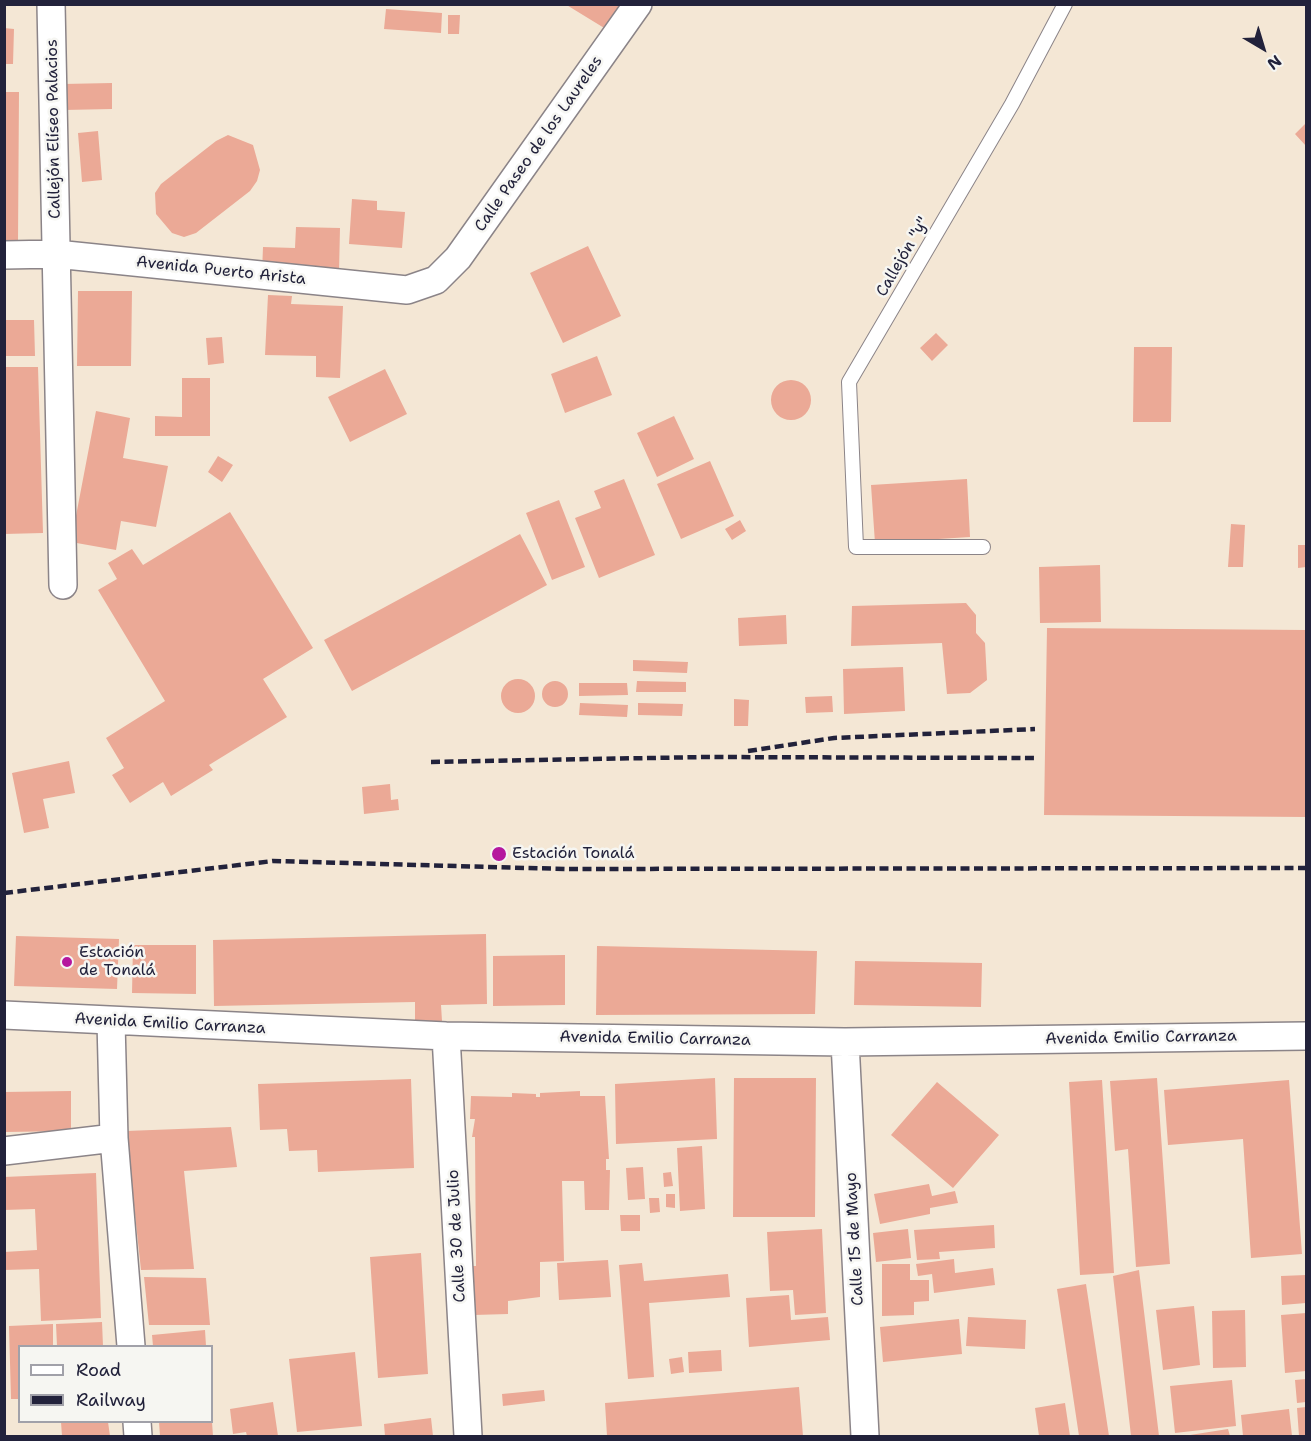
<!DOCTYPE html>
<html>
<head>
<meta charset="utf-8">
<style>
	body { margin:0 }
	#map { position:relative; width:1311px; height:1441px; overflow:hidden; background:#f4e7d5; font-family:"Shantell Sans",sans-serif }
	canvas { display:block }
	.frame { position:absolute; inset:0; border:6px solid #22223b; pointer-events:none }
	.legend { position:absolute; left:18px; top:1345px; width:195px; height:78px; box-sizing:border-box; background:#f6f6f2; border:2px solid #a1a1a9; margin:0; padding:8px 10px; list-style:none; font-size:18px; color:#22223b }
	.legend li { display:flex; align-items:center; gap:12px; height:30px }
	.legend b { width:30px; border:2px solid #a1a1a9 }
	.north { position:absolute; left:1233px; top:18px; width:60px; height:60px; -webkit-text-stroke:4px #f6f6f2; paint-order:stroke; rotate:142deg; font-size:16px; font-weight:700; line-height:24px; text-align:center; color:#22223b }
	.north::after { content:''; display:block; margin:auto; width:21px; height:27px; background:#22223b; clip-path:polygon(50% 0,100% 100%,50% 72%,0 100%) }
</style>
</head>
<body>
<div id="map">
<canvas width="1311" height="1441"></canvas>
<div class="frame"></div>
<ul class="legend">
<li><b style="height:8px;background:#fff"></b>Road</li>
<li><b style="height:8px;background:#22223b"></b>Railway</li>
</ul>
<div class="north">N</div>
</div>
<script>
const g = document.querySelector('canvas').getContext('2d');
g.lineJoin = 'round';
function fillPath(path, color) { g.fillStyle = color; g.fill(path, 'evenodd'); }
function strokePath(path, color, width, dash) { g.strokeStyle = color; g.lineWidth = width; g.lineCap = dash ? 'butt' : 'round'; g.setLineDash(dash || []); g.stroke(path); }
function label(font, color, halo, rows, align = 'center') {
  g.font = font + ' "Shantell Sans",sans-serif'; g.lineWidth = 5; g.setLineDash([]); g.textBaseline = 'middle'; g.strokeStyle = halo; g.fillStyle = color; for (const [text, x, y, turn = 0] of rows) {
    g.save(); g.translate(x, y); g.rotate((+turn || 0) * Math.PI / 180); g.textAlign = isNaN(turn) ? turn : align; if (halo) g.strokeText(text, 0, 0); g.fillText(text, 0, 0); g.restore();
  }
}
fillPath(new Path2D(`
	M565,4H632L614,34Z
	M386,9L442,13L441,33L384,29Z
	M448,15H460L459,34H448Z
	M4,28L14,29L13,64H4Z
	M112,83V109L64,110L63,84Z
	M4,92H19L18,241H4Z
	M1306,123V146L1295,134Z
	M98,131L102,180L82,182L78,133Z
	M228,135L253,145L260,170L257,181L250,191L196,233L184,237L172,233L156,214L155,193L161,184L216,141Z
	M352,199L377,201V210L405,212L402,248L349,244Z
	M296,227L340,228L339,273L262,272L263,247L295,248Z
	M588,246L621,316L563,343L530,273Z
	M78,291H132L131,366H77Z
	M268,295L292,296L291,304L343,306L340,378L316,377V356L265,355Z
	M4,320H34L35,356H4Z
	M936,333L948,345L932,361L920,348Z
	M222,337L224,363L208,365L206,338Z
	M1134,347H1172L1171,422H1133Z
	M597,356L612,395L565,413L551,374Z
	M5,367H38L43,533L4,534Z
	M385,369L407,414L350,442L328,397Z
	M182,378H210V436H155V416L182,417Z
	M771 400a20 20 0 1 1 40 0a20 20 0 1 1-40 0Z
	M96,411L130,418L123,458L168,466L156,527L121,521L116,550L71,542Z
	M674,416L694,459L657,477L637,433Z
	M218,456L233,465L222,482L208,472Z
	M710,461L734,516L681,539L657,484Z
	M624,479L655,555L599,578L575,518L601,508L594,491Z
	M967,479L970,537L875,543L871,485Z
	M559,500L585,567L552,580L526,513Z
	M230,512L313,648L263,679L287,717L209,765L213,770L171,796L163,782L130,803L112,775L124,768L106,738L165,701L98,590L117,579L108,563L132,549L143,565Z
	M740,520L746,531L732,540L725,529Z
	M1231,524L1245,525L1243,567H1228Z
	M520,534L547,585L352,691L324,640Z
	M1298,545H1306V567L1298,568Z
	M1100,565L1101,622L1040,623L1039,567Z
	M966,603L976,615V633L985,643L987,680L970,693L947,694L942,643L851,646L852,606Z
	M786,615L787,644L739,646L738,618Z
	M1047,628L1306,630V817L1044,815Z
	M633,660L688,662L687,673L633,671Z
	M903,667L905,711L844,714L843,669Z
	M501 696a17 17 0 1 1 34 0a17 17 0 1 1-34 0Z
	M542 694a13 13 0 1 1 26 0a13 13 0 1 1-26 0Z
	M637,681L686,682V692H636Z
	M579,683H627L628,695L579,696Z
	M832,696L833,712L806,713L805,697Z
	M734,699L749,700L748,726H734Z
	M580,703L628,705L627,717L579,715Z
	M638,703L683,704L682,716L638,715Z
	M69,761L75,793L43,799L49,828L24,833L12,773Z
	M390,784L391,800L398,799L399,810L364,814L362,787Z
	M486,934L487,1004L441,1005L442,1021L415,1022V1002L214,1006L213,940Z
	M16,936L119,939L117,989L14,986Z
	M133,945H196V994L132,993Z
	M597,946L817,951L815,1014L596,1015Z
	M565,955V1005L493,1006V956Z
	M855,961L982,963L981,1007L854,1005Z
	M715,1078L717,1139L616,1144L615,1084Z
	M734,1078H816L815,1217H733Z
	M1157,1078L1170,1264L1136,1267L1128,1149L1115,1151L1110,1081Z
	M411,1079L414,1168L318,1172L317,1150L289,1151L287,1129L260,1130L258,1084Z
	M1102,1080L1114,1273L1080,1275L1069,1082Z
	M1289,1080L1302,1254L1251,1258L1243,1139L1168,1145L1164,1090Z
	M937,1082L999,1135L953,1188L891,1135Z
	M71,1091V1131L4,1132V1092Z
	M580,1091V1096H605L609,1159H606V1170H610L609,1210H585L584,1181H562L564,1261L540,1262V1297L508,1301V1314L474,1315L472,1266H476L475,1137H472L475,1119H470L471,1096L512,1097V1093L536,1094V1097H540V1093Z
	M231,1127L237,1167L184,1171L194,1269L141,1270L126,1131Z
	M702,1146L705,1209L680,1211L677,1148Z
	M643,1167L645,1199L628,1200L626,1168Z
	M671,1172L673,1186L664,1187L663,1173Z
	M96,1173L101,1318L41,1321L39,1269L4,1270V1252L37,1250L35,1209L4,1210V1177Z
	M929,1184L932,1196L955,1191L958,1203L930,1208V1214L880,1224L874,1194Z
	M666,1194H675V1208L666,1207Z
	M649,1198H659L660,1212L650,1213Z
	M620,1215H640V1231H621Z
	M994,1225L995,1248L939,1252L940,1259L917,1260L914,1230Z
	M822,1229L826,1313L795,1315L793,1290L770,1291L767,1232Z
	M908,1229L911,1258L876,1262L873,1233Z
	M421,1253L428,1374L378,1378L370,1257Z
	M954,1259L955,1273L993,1268L995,1285L934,1293L932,1274L918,1276L916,1264Z
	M608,1260L611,1297L559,1300L557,1263Z
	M642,1263L644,1281L728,1274L730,1297L649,1303L654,1377L628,1379L619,1265Z
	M882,1264H910V1280H929V1301L914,1302V1315L882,1316Z
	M1139,1270L1159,1436H1131L1113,1276Z
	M1306,1275V1303L1282,1305L1281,1276Z
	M144,1277L206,1278L210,1325H149Z
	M1086,1284L1109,1436H1079L1057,1289Z
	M789,1295L791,1320L828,1317L830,1340L749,1347L746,1298Z
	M1194,1306L1200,1365L1163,1370L1156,1310Z
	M1245,1310L1246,1367L1213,1368L1212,1311Z
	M1306,1313V1371L1285,1373L1281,1315Z
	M968,1317L1026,1320L1025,1349L966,1346Z
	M959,1319L962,1354L883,1362L880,1327Z
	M102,1322L103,1346H57L56,1324Z
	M53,1324V1346H20V1399H11L9,1326Z
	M205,1330L206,1346H153L152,1335Z
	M721,1350L722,1371L689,1373L688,1352Z
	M355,1352L362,1426L297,1432L289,1359Z
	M682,1357L684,1372L671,1374L669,1359Z
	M1306,1379V1402L1297,1403L1295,1380Z
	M1232,1380L1236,1426L1175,1433L1170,1386Z
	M799,1387L803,1436H607L605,1403Z
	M544,1390L545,1401L503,1406L502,1394Z
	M273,1402L278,1436H247L246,1432L233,1434L230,1409Z
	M1065,1403L1070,1436H1039L1035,1408Z
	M1306,1407V1436H1299L1297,1408Z
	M1289,1409L1292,1436H1243L1241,1415Z
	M431,1418L433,1436H385L384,1424Z
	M61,1422H108L110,1436H62Z
	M159,1422H212L213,1436H160Z
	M1228,1429L1230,1436H1190V1435Z`), '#eba996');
const lane = new Path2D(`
	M983,547H856L849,382L1012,104L1065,4`);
const street = new Path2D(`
	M51,4L63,585
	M4,255L56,254L407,290L436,280L458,258L638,4
	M4,1015L446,1036L845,1042L1306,1036
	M111,1022L114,1138L131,1346
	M446,1036L468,1436
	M845,1042L865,1436
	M4,1151L114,1138
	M137,1422L138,1436`);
strokePath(lane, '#8b8488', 16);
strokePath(street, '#8b8488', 30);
strokePath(lane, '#fff', 14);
strokePath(street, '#fff', 27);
strokePath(new Path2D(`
	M748,751L834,738L1035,729
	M431,762L704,757L1037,758
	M4,893L273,861L565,869L1306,868`), '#22223b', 4.5, [9, 4.5]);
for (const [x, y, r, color] of [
	[499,854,8,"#b5179e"],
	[67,962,6,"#b5179e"]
]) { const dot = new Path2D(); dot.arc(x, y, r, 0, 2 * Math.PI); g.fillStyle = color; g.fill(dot); strokePath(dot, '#f6f6f2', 2); }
label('16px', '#22223b', '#f6f6f2', [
	["Callejón Elíseo Palacios",54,129,-91],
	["Calle Paseo de los Laureles",539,144,-55],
	["Callejón \"y\"",903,257,-60],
	["Avenida Puerto Arista",221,271,6],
	["Avenida Emilio Carranza",170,1024,3],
	["Avenida Emilio Carranza",1141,1038,-1],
	["Avenida Emilio Carranza",655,1039,1],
	["Calle 30 de Julio",457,1236,-93],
	["Calle 15 de Mayo",855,1239,-93]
]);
label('16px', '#22223b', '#f6f6f2', [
	["Estación Tonalá",512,854],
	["Estación",79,953],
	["de Tonalá",79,971]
], 'left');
</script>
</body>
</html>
